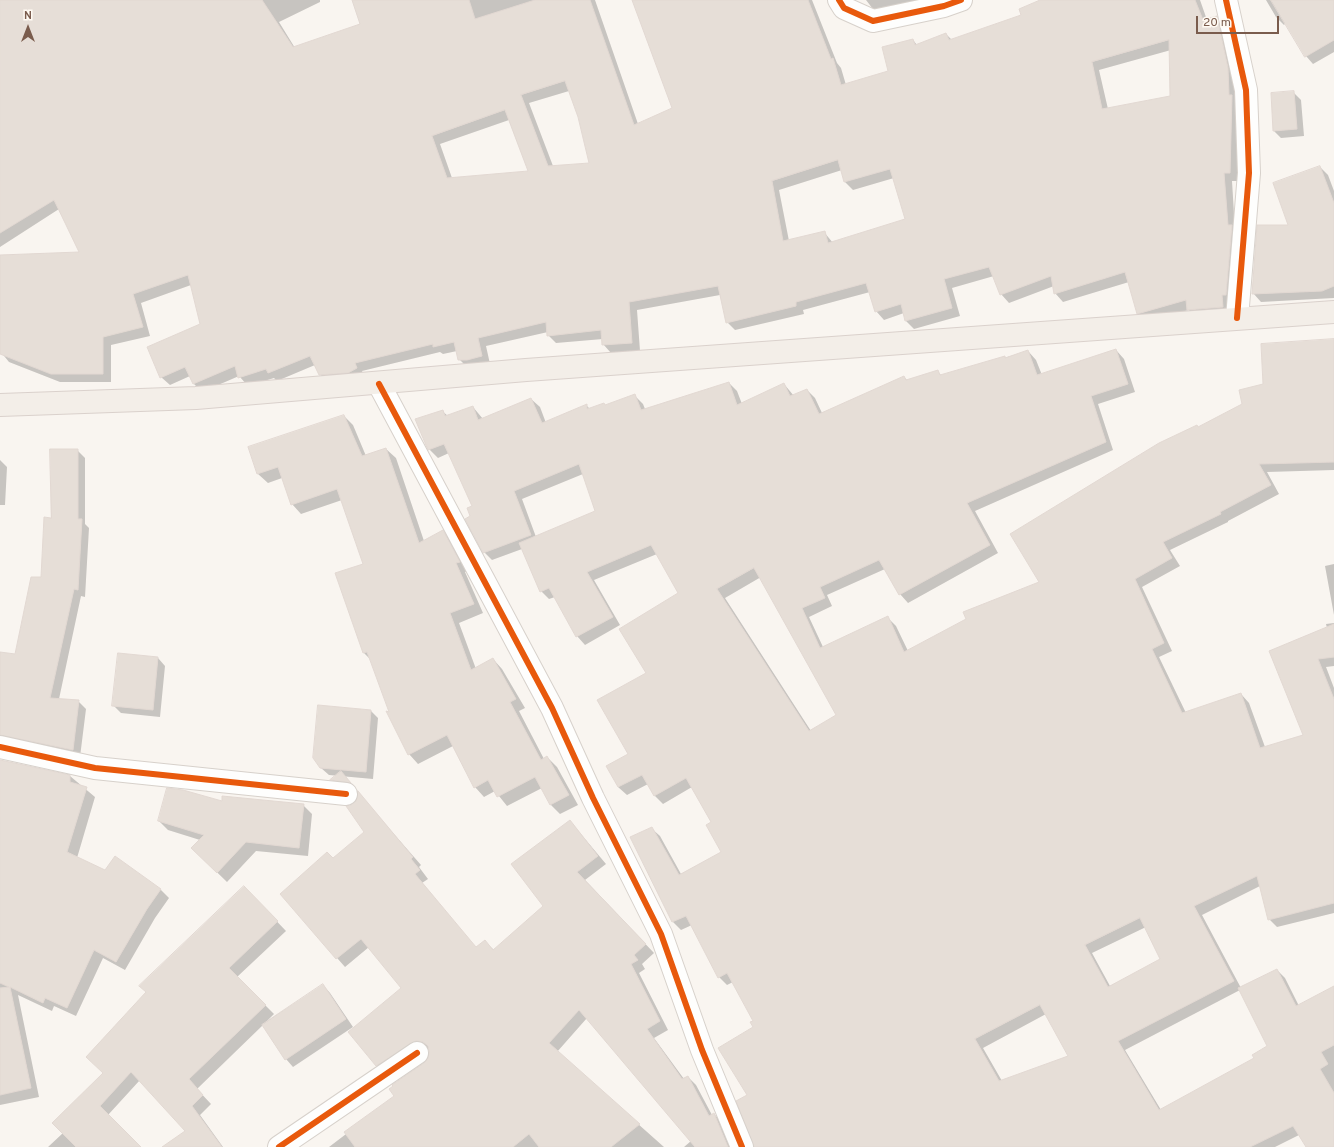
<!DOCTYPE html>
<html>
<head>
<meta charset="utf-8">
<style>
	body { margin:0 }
	#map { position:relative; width:1334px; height:1147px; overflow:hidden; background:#f9f5f0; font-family:Overpass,sans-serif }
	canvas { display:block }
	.north { position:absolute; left:8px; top:8px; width:40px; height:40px; -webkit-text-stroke:3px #fffaf3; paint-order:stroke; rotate:0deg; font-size:11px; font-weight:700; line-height:16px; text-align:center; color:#7a5c4d }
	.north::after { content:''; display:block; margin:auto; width:14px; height:18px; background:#7a5c4d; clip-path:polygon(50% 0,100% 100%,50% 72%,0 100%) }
	.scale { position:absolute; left:1196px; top:16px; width:83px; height:18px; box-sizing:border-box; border:2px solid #7a5c4d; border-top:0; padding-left:5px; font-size:12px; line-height:14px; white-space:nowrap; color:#7a5c4d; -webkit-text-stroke:3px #fffaf3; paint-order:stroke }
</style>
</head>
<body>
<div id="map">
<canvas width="1334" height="1147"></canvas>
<div class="north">N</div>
<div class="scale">20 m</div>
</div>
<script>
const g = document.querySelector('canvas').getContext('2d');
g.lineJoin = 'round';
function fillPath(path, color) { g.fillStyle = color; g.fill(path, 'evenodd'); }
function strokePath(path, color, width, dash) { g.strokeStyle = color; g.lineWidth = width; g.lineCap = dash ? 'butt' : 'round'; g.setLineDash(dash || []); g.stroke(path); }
fillPath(new Path2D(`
	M0,0H320V2L279,22L295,48L361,24L357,0H595L638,124L674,108L633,0H812L837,63L841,68L846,85L889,72L913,40L917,45L946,34L952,40L1023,16L1043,0H1200L1207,20L1217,18L1225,26L1240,104L1238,181H1232L1235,230L1231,315L1196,318L1189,310L1146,321L1138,313L1129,282L1063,302L1055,293L1054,286L1009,303L1001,294L994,276L952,288L960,316L914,329L906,321L904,313L884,320L876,311L870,292L803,310L804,314L735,330L727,322L720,295L637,310L640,351L611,353L603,344V339L556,343L548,335V332L486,346L490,364L467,367L459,359L457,351L443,354L440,352L362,371L365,377L328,383L320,374L315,365L277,381L274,378L248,386L239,376L202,392L194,384L190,376L170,385L161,377L201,325L191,285L141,303L150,336L111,345V382H60L9,362L0,351V256L80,253L59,209L0,247ZM1171,50L1172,97L1108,109L1099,70ZM569,91L579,117L590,164L553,166L529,103ZM509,120L529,172L452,178L440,144ZM842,170L845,182L853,190L894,178L907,220L833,243L824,232L789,241L779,190Z
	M866,0H938L876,13Z
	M1266,0H1334V52L1313,64L1306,56L1286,23L1284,25L1276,17Z
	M1293,92L1301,100L1304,136L1281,138L1274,131Z
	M1320,167L1328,175L1334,191V298L1261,302L1253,293Z
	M1334,341V470L1267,472L1279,494L1228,521V522L1170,550L1180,566L1142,587L1172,651L1159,657L1186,713L1241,694L1249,703L1265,747L1304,735L1270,651L1327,628L1326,624L1334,623V666L1326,667L1334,688V913L1277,927L1269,919L1260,886L1202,915L1241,988L1277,970L1285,978L1299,1006L1334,987V1147H1307L1299,1135L1275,1147H755L748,1095L754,1021L733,982L727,985L719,977L692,925L681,930L673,922L631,838L651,828L660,836L681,874L722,852L712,823L692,787L663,804L655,796L648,784L627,795L618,787L629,755L647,673L679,594L657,554L594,580L620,625L585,645L577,636L555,597L549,599L541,591L522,549L492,560L484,552L472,517L473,507L449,453L438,458L429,449L442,411L448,416L473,407L483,419L531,399L540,407L546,423L587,406L590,409L606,406L635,396L643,404L645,409L729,383L737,391L742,404L784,384L794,396L807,390L815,398L822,413L904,377L907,380L937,371L942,376L1028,351L1036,360L1042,375L1116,350L1124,359L1135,392L1098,404L1113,450L975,511L998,553L908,603L900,594L885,569L827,595L832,606L809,617L823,647L888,618L896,626L908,651L1041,582L1199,428L1243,404L1264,385ZM583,474L596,512L536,537L522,499ZM761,577L837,715L811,731L725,598ZM1146,927L1162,960L1110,986L1092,953ZM1240,990L1268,1046L1255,1059L1161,1110L1125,1050ZM1046,1014L1069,1056L1002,1081L983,1048Z
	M344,416L353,425L366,456L386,449L396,458L424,541L443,532L452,541L468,571L465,572L483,613L459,623L476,669L493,659L502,669L525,708L519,711L544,759L547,757L557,767L578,805L560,814L551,805L542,788L507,806L495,791L484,797L475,787L453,746L418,764L409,754L390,713L371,660L364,653V565L342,500L301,514L292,504L282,478L268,483L258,474L249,448Z
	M77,450L85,458V524L89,528L85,597L81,596L59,699L78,701L86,709L80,757L0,737V654L16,655L42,578L52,519Z
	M0,460L7,467L5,505H0Z
	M1334,564V615L1325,566Z
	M158,658L165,666L160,717L121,713L114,706Z
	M319,707L371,711L378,718L373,779L329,775L321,768Z
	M0,775L70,776L95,797L77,858L105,871L115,857L161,890L169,898L155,918L125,970L103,958L76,1016L54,1006L52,1011L18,995L39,1097L0,1105Z
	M358,793L421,865L419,867L428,879L422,883L476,948L485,942L494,950L545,906L570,821L606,864L585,880L654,953L642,964L645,969L639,973L668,1030L654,1038L684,1079L688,1077L696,1085L712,1115L714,1114L722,1122L734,1147H684L691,1141L587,1018L557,1052L664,1147H329L396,1096L429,1059L430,1049L424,1048L385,1073L377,1065L403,988L369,947L345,967L281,894L333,859L366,832L357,802Z
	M222,802L303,805L312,814L308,856L256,851L227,882L192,848L200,840L168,830L159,821Z
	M244,887L286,931L237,977L274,1014L266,1022L323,985L330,993L353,1027L293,1067L286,1059L263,1025L197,1089L211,1104L200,1115L223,1147H163L186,1131L140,1080L108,1115L140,1147H48L63,1133L104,1073Z`), '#0003');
const building = new Path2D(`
	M0,0H262L293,47L360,24L352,0H469L475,19L535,0H590L634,125L672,108L632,0H808L831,59L833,58L841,85L888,71L882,47L913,39L915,45L946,33L949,40L1021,15L1019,9L1040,0H1195L1203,20L1217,16L1228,68L1229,95H1232L1230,173H1224L1228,225H1232L1226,295H1222L1223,307L1187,310L1186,300L1137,314L1125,272L1054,294L1051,276L1000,295L989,267L944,279L952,308L905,321L901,304L875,312L866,283L796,302V306L726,323L718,286L629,302L632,343L602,345L601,330L547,336L546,322L478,338L482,356L467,360H458L454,342L433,347V344L355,363L357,368L348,373L319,375L310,356L268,373L266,369L238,378L235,366L193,384L185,367L160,378L147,347L200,324L188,275L133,294L143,327L103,337V374H51L0,354V255L79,252L54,200L0,233ZM1169,40L1170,96L1102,109L1092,62ZM565,81L578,117L589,163L548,166L521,95ZM505,110L528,171L447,178L432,136ZM838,160L844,182L890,169L905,219L828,243L825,231L783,241L772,181Z
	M1271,0H1334V40L1305,57Z
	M1294,91L1297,129L1273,131L1271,93Z
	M1320,166L1334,203V286L1322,291L1252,294L1257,225H1288L1273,183Z
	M1334,339V462L1259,464L1271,485L1220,512L1221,514L1163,542L1172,558L1135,579L1164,643L1152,649L1182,713L1241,693L1260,748L1303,735L1269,651L1334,624V657L1318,659L1334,699V903L1268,920L1257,876L1194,906L1234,981L1118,1041L1159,1110L1254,1058L1252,1055L1267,1046L1238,988L1277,969L1296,1006L1334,986V1045L1321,1052L1328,1064L1320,1069L1334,1093V1147H1306L1293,1126L1250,1147H754L736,1101L747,1095L718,1048L753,1027L750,1022L753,1021L727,973L718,978L686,916L672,922L630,837L652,827L679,875L721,852L706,825L711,822L686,778L654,796L642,775L618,787L606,766L628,754L597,700L646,673L619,629L678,593L651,545L587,572L613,617L576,637L549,588L540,592L519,543L595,511L579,464L514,491L531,535L483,553L465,519L470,516L467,508L472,506L444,444L428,450L415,419L443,410L445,416L473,406L478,420L531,398L542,423L587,404V409L604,403L605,405L635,394L641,410L729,382L737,405L784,383L790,396L807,389L819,414L904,376L906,380L938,370L940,375L1005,356V358L1028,350L1037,375L1116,349L1128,384L1091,396L1106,442L967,503L990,545L899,595L879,560L820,587L825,598L802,608L820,648L888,616L904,652L966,619L963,612L1039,582L1010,534L1159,443L1197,425L1198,427L1242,404L1239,390L1263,384L1261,344ZM754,568L836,715L809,731L717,589ZM1140,918L1160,959L1108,987L1085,945ZM1040,1005L1068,1056L999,1081L975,1039Z
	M344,415L362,456L386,448L419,543L443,530L460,562L456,563L474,604L450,613L471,670L493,658L516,699L510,702L541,760L547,756L569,795L550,805L535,777L497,797L488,780L474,788L447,735L408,755L386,711L389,712L367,652L363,653L335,573L363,564L337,489L291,505L278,467L257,474L248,447Z
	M50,449H78V519H82L78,590L74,589L50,698L79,700L73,750L0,735V652L15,654L31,577H41L44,517L51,518Z
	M118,653L158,657L153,710L112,706Z
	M318,705L371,710L366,772L320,768L313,758Z
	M0,760L70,775V782L87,787L67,852L105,870L115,856L161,889L147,909L116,962L94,950L67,1008L45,998L43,1003L10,987L31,1088L0,1095V988L9,987L0,983Z
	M341,771L351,783L330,780Z
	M167,788L183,790L222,801V796L304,804L299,848L246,842L217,873L191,848L204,835L158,821Z
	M358,791L413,857L411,859L420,870L415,874L476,947L485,940L493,950L543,906L511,864L570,820L598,856L577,872L646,944L634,955L638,960L631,964L660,1021L647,1029L682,1079L688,1076L709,1116L714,1113L728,1147H695L579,1010L549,1043L640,1124L611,1147H539L529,1134L513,1147H355L344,1132L394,1096L389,1089L393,1086L392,1085L424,1063L428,1058L429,1052L428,1046L423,1042L416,1041L376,1066L348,1032L401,988L361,939L336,959L280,894L327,852L333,858L364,832L346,806L351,805L356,801Z
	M244,886L278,921L229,968L266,1005L189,1079L203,1095L192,1106L222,1147H162L185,1131L131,1072L100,1106L141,1147H76L52,1123L103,1073L86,1057L146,992L139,986Z
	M323,984L346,1019L285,1060L262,1025Z`);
fillPath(building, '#e6ded7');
strokePath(building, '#e2d8d2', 1);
const minor = new Path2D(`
	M839,0L844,8L873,21L944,6L961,0
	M1226,0L1246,90L1249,173L1237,318
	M379,384L552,708L593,798L661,934L702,1050L742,1147
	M0,747L95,768L346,794
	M279,1147L417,1053`);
const major = new Path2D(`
	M0,405L196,398L526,370L1334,312`);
strokePath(minor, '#d7d1cb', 24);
strokePath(major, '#dad1cc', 24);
strokePath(minor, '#fefefd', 22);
strokePath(major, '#f3eee8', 22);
strokePath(new Path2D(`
	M839,0L844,8L873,21L944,6L961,0
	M1226,0L1246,90L1249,173L1237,318
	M379,384L552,708L593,798L661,934L702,1050L742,1147
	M0,747L95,768L346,794
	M279,1147L417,1053`), '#e8590c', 6);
</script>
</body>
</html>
